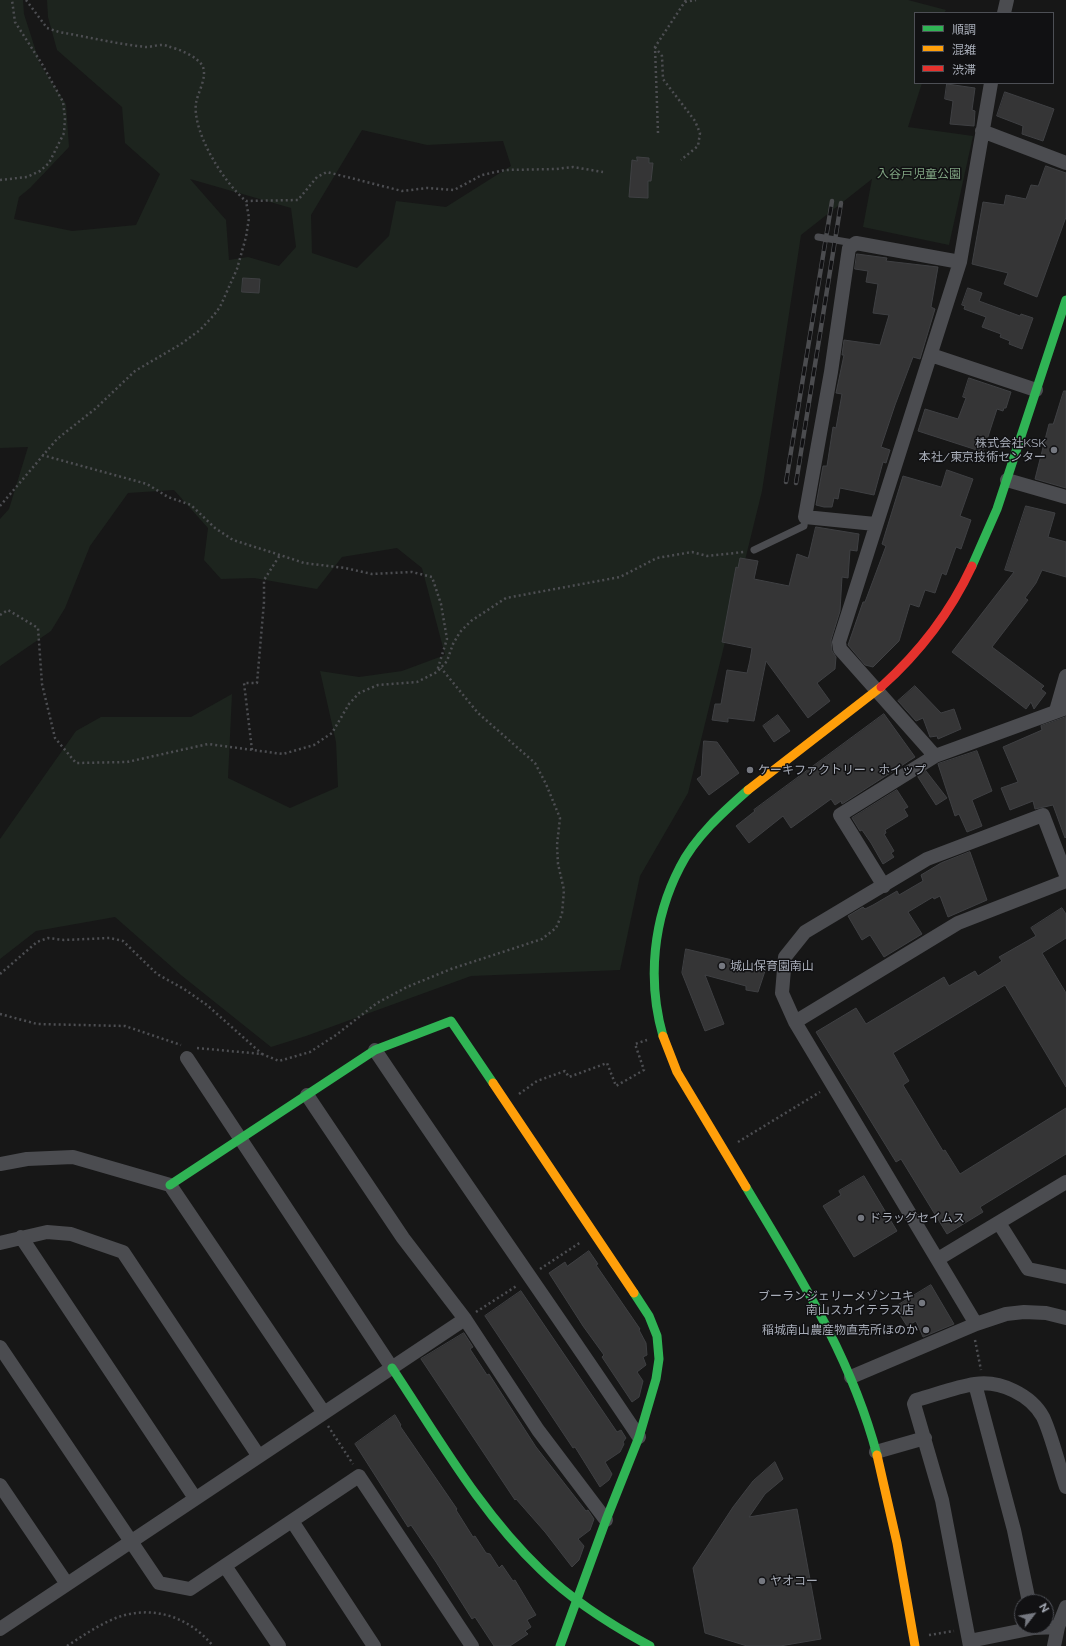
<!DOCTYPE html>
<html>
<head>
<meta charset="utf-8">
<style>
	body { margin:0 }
	#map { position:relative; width:1066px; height:1646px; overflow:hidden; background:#171717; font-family:Raleway,"Noto Sans JP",sans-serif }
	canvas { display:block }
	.legend { position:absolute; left:914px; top:12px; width:140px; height:72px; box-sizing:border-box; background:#111113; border:1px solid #4d4f55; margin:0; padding:5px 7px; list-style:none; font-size:12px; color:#a8adb8 }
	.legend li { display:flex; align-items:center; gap:8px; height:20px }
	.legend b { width:20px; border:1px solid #4d4f55 }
	.north { position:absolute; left:1014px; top:1594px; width:40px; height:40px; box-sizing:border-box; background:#111113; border:1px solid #4d4f55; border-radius:50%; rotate:59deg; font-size:11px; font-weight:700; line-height:16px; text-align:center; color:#a8adb8 }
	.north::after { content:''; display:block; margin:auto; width:14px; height:18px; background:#757880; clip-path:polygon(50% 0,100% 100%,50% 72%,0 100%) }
</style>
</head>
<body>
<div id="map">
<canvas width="1066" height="1646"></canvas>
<ul class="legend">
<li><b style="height:5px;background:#30b455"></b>順調</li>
<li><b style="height:5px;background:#ff9f0a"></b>混雑</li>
<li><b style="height:5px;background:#e5322d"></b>渋滞</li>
</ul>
<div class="north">N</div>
</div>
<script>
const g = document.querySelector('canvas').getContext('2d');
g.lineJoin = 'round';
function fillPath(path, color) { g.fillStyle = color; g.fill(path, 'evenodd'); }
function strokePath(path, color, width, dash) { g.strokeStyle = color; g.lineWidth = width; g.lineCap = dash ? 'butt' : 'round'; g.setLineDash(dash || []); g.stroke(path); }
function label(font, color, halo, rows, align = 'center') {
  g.font = font + ' Raleway,"Noto Sans JP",sans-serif'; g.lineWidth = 3; g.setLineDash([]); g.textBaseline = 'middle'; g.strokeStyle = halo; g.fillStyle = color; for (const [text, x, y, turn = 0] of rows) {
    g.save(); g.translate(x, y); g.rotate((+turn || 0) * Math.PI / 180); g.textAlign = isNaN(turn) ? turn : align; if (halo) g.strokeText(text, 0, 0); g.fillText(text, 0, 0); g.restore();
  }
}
fillPath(new Path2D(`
	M0,0H23L24,14L40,64L66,104L69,147L30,188L19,197L14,219L72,231L136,225L160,174L125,143L122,107L57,50L48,17L47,0H908L946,10L944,13H915V83H922L908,127L973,136L949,245L863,227L872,179L801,235L762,491L688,793L640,876L620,970L471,976L306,1036L271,1047L181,975L115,917L36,931L0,959V839L76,731L101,717H191L232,694L228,778L290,808L338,787L336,742L320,671L359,677L402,671L445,655L422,568L397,548L342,557L317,589L254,578L221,579L204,560L208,528L174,490L128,493L90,546L65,608L51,631L0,666V519L9,509L28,447L0,448ZM362,130L427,145L503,141L511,166L446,207L396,201L389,236L357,268L312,253L311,215ZM190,179L291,208L296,247L279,266L248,257L229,260L226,220Z`), '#1d241e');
const building = new Path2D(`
	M947,84L975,88L972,110L975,111L974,126L950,124L953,101L945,99Z
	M1005,92L1054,109L1043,141L1022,134L1023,126L997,116Z
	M637,157L649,158V163H653L651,181H648V198L629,197L632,160L637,161Z
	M1046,166L1066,173V217L1037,297L1004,284L1008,273L972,264L983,202L1004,205L1006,195L1026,199L1031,185L1038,186Z
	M857,254L887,258L886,261L938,267L931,307L935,309L920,359L913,357L895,405L881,447L890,450L886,463L883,462L874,495L840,488L838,499L834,498L832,507H824L816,505L823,466H827L833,427L836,428L842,394L836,393L844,355H842L844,340L880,345L889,315L873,313L878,284L866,282L868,271L855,269Z
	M243,278L260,279L259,293L242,292Z
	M968,288L982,293L979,301L1020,316L1021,314L1033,318L1022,349L1009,344L1010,341L1000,337L1001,334L982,327L986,317L964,309L965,306L962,305Z
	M969,378L1011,392L1006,408H1004L1003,411L997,409L983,452L918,431L925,409L958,419L966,398L963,397Z
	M1064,391H1066V488L1035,479L1049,424H1053Z
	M947,470L973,479L960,516L971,520L961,549L956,547L946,575L942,573L935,593L925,590L919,607L910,604L899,641L873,667L865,665L848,645L863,602H865L886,546L882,544L903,476L941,487Z
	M1026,506L1055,513L1048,537L1066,542V577L1042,570L1036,583L1025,598L1028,600L992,647L1044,686L1041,689L1046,693L1034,709L1031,702L1026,709L952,652L1014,572L1005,570Z
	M816,527L859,534L857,551L850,550L848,578L842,577L840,611L831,640L832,651L836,657L835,669L817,683L830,701L808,718L766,661L754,721L728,718V722L712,720L715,704H721L727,670L747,673L750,660L752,648L722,642L736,567L738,568L740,558L758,561L754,579L789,586L797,554L808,558Z
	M915,686L941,713L954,709L961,729L938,739L937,736L930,737L923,718L916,721L898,701Z
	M884,714L915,757L842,804L841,801L835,805L831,799L791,828L783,816L749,843L736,826L755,811L754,810Z
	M778,715L790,731L774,742L763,726Z
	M1066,717V837L1065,838L1053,805L1035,809L1033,801L1010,810L1001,788L1018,782L1003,747L1042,730L1041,726Z
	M704,741L717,742L739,773L709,795L697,779L701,776Z
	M977,751L992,791L972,800L982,826L967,832L959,814L955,816L938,764Z
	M926,771L947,798L936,805L918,777Z
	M897,790L908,807L904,809L908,816L885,830L886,833L884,834L894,851L891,853L894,857L883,864L871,843L862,830L860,831L852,818Z
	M970,852L987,900L948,917L940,896L934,899L933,897L908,912L922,934L884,957L870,935L862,940L848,916L863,907L865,909L873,905L897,891L899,895L923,881L921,875L941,863Z
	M1062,908L1066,914V938L1042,953L1066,993V1087L1005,985L893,1053L909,1081L903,1085L943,1151L945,1150L960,1174L1066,1108V1154L980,1207L983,1212L947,1234L901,1159L896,1162L816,1032L856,1008L866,1024L944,977L949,986L975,971L978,976L1002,961L999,957L1036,936L1031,928Z
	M686,949L766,968L758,992L746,990V986L705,975L724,1024L705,1031L682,973Z
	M864,1176L897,1231L854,1257L823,1206L841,1195L839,1191Z
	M589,1251L598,1264L596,1265L640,1329L639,1330L646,1343L647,1355L643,1357L646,1365L637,1372L643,1381L639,1397L632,1402L602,1357L604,1355L583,1326L549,1273L565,1262L567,1266Z
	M931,1285L954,1324L923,1337L916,1321L907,1326L895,1307Z
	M521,1291L617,1432L621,1430L626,1438L623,1442L624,1444L620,1452L605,1462L612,1474L609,1480L600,1487L575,1447L573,1448L485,1316Z
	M464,1333L473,1347L470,1349L487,1375L489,1374L536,1447L586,1511L588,1510L594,1519L590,1530L578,1539L584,1546L579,1560L572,1567L545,1532L516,1499L515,1500L421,1359Z
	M395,1415L401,1425L400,1426L457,1509L456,1510L473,1537L475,1536L486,1553L490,1554L499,1568L502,1565L513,1581L515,1580L536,1615L527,1620L531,1627L525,1631L528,1634L510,1646H494L475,1617L472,1619L436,1562L411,1525L408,1527L355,1444Z
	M775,1462L783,1479L765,1494L749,1517L797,1509L821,1639L780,1646H747L705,1633L693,1568L733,1507L753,1481Z`);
fillPath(building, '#353536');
strokePath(building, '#3f4043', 1);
strokePath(new Path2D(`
	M26,0L47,28L59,32C88,37 117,44 146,47C153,47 161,43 167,46C178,49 198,56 203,67C207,78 198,92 196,103C192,132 224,183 246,201L298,200L317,177L327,172L402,191L427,188L454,190L482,175L505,170L556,169L573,167L603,172
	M685,2L696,0
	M655,47L662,56L663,79L695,121L700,133L698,146L681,160
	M658,133L655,47L686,0
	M0,180L27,177L40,171L49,163L64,133L65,118L63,102L42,64L15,22L12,0
	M42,455L147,484L168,497L191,505L215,528L233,540L280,555L304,563L345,568L372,574L412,572L432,577L441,604L447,639L437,671
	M0,506L57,439L95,409L135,371L181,344L200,330L214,315L220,307L237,269L246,237L249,218L246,201
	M0,615L8,610L38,628L42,684L55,738L76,763L127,762L208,744L283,754L314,745L332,733L349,704L359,693L378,685L417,682L437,672L447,661L453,644L460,632L471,621L506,598L620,577L657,558L692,552L707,556L744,552
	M252,750L244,683H257L264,602V580L280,555
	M0,974L37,942L48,938L64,940L110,938L123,941L157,974L184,989L207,1005L262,1054
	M0,1014L37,1024L125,1026L181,1045
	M197,1048L262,1054L279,1061L310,1052L336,1035L377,1003L407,987L451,969L542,939L556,928L562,914L564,890L558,864L557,845L560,818L546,784L535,763L478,713L441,668
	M519,1094L537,1081L565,1071L569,1077L607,1063L616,1086L644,1070L635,1044L647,1040
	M738,1142L820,1092
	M540,1269L581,1242
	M476,1312L518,1285
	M975,1340L981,1370
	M328,1426L353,1464
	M929,1635L954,1631
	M67,1646C81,1637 94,1628 109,1621C146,1603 187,1614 213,1646`), '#4d4e52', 2.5, [2, 3]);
strokePath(new Path2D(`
	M818,237L853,243
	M754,550L804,526L805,517`), '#4b4c50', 7);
strokePath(new Path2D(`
	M1004,13L1007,0
	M991,83L960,262L839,642L840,649L935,756L1066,708
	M982,131L1066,163
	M931,355L1036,390
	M1007,480L1066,497
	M875,524L805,517L831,372L849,248L856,243L960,262
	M1056,711L1066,676
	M884,886L840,815L935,756
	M795,1022L958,923L1066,881
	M375,1050C462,1180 552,1307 639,1437
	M187,1058L392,1368
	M307,1095L403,1238L465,1319L538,1430L606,1520
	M0,1164L27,1159L73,1157L170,1185L324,1413
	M999,1223L1028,1269L1066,1277
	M21,1237L195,1498
	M0,1243L47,1232L71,1234L123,1252L258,1455
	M938,1259L1066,1182
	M976,1324L795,1022L782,993L785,957L805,932L927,859L1043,815L1066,875
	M0,1347L159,1583L190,1589L359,1476L472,1646
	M851,1377L976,1324L1006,1314L1024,1312L1046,1313L1066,1318
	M975,1384L1014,1530L1029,1602
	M876,1452L925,1438
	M0,1485L67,1584
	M292,1521L374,1646
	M225,1566L279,1646
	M0,1629L465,1319
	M969,1641L1034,1628L1058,1627
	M970,1646L942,1500L914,1404L916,1400C935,1395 955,1387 975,1384C1000,1380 1031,1395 1043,1417C1052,1436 1059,1467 1066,1487
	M1054,1646L1058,1627L1066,1607`), '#4b4c50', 14);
strokePath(new Path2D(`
	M972,566L997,509L1066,300
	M663,1036C647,980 653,919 680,867C695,837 723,812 748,790
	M170,1185L375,1050L451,1021L493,1083
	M746,1187C798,1274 851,1356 877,1455
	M392,1368C438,1437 480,1512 541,1570C573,1601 611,1625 650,1646
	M560,1646L606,1520L639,1437L656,1379L659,1359L657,1336L649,1316L634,1293`), '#30b455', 9);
strokePath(new Path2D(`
	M748,790L881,687
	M663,1036L677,1072L746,1187
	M493,1083L634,1293
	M877,1455L897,1543L915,1646`), '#ff9f0a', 9);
strokePath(new Path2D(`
	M881,687C919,653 950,613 972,566`), '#e5322d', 9);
const rail = new Path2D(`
	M786,482L832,201
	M796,483L841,203`);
strokePath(rail, '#4b4c4f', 4.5);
strokePath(rail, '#111113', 3, [9]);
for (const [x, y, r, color] of [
	[1054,450,4,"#757880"],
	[750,770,4,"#757880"],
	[722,966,4,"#757880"],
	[861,1218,4,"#757880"],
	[922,1303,4,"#757880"],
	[926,1330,4,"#757880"],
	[762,1581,4,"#757880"]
]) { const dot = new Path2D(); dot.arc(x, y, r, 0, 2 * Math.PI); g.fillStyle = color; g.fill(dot); strokePath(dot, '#111113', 1.5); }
label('12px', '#7fa381', '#111113', [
	["入谷戸児童公園",919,174]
]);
label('12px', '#a8adb8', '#111113', [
	["株式会社KSK",1046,443,"right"],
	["本社/東京技術センター",1046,457,"right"],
	["ケーキファクトリー・ホイップ",758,770],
	["城山保育園南山",730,966],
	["ドラッグセイムス",869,1218],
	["ブーランジェリーメゾンユキ",914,1296,"right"],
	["南山スカイテラス店",914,1310,"right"],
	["稲城南山農産物直売所ほのか",918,1330,"right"],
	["ヤオコー",770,1581]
], 'left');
</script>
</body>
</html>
